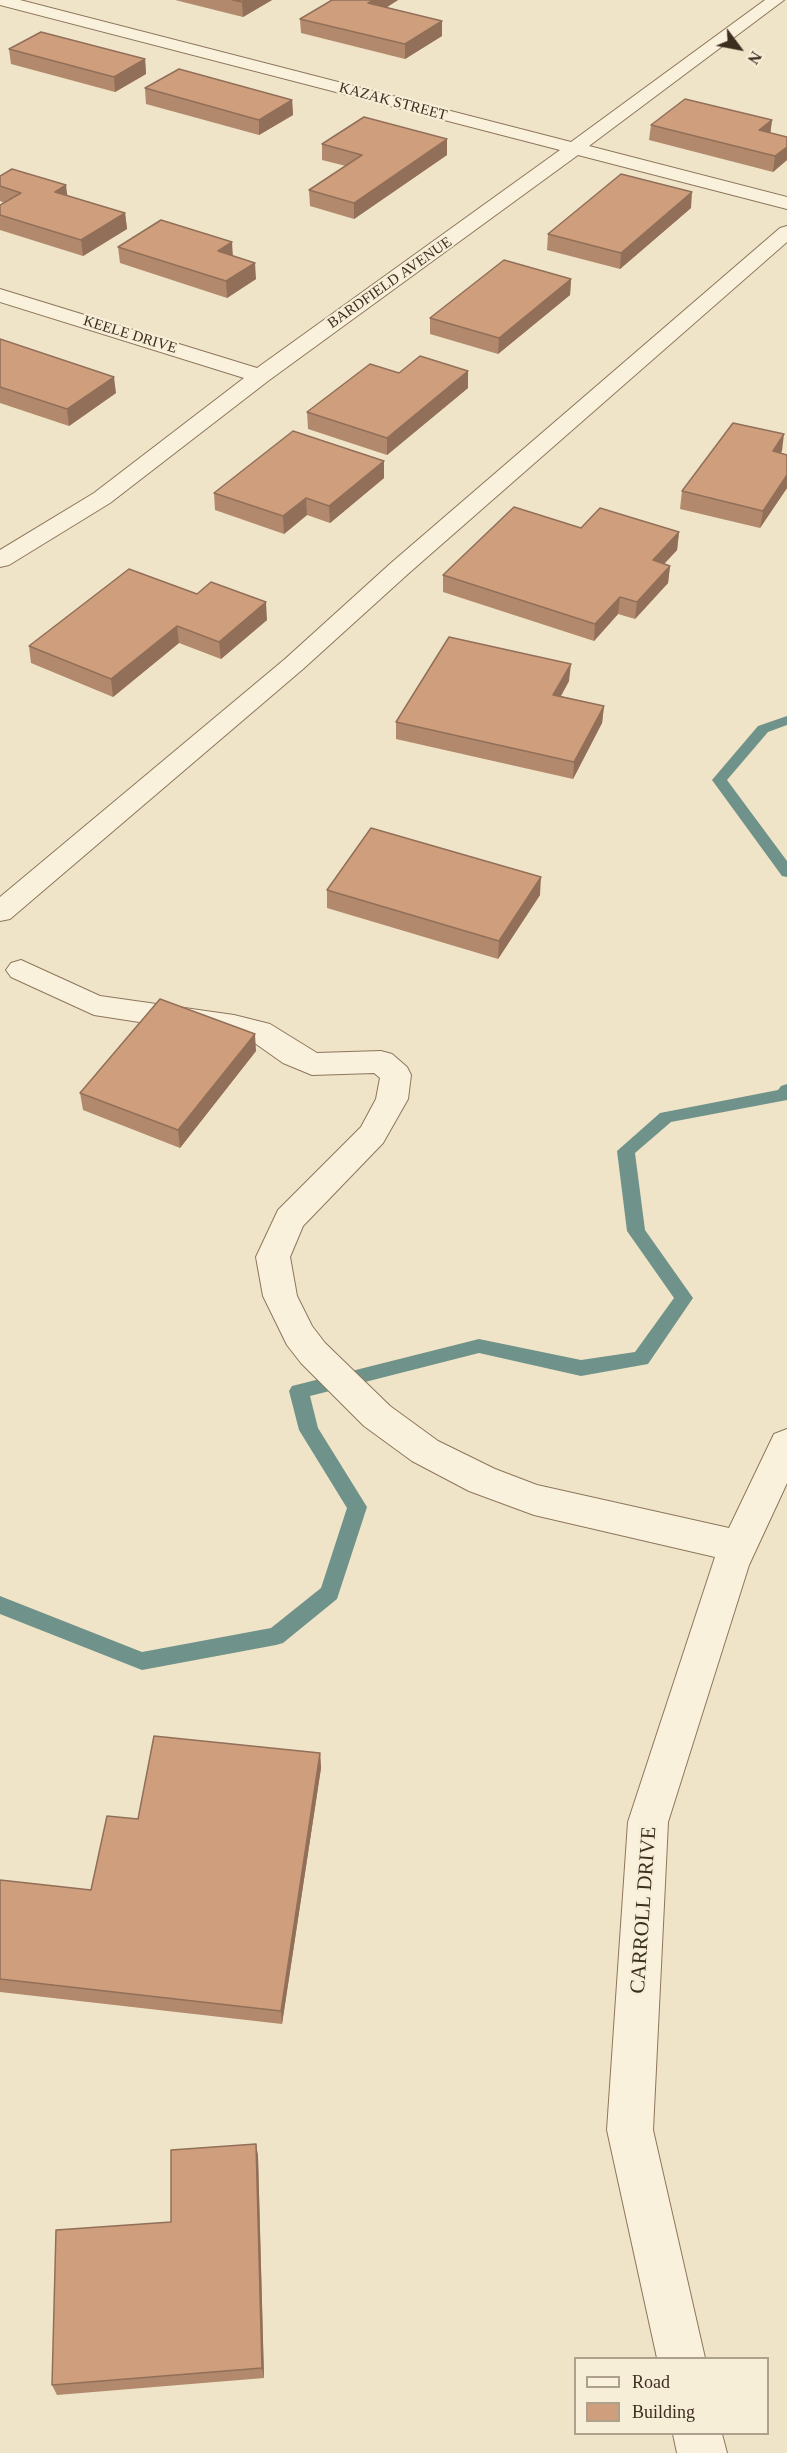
<!DOCTYPE html>
<html>
<head>
<meta charset="utf-8">
<style>
	body { margin:0 }
	#map { position:relative; width:787px; height:2453px; overflow:hidden; background:#f0e4c8; font-family:"Times New Roman",serif }
	canvas { display:block }
	.legend { position:absolute; left:574px; top:2357px; width:195px; height:78px; box-sizing:border-box; background:#f7eed8; border:2px solid #ada18e; margin:0; padding:8px 10px; list-style:none; font-size:18px; color:#3d2e20 }
	.legend li { display:flex; align-items:center; gap:12px; height:30px }
	.legend b { width:30px; border:2px solid #ada18e }
	.north { position:absolute; left:709px; top:18px; width:60px; height:60px; -webkit-text-stroke:4px #f7eed8; paint-order:stroke; rotate:122deg; font-size:16px; font-weight:700; line-height:24px; text-align:center; color:#3d2e20 }
	.north::after { content:''; display:block; margin:auto; width:21px; height:27px; background:#3d2e20; clip-path:polygon(50% 0,100% 100%,50% 72%,0 100%) }
</style>
</head>
<body>
<div id="map">
<canvas width="787" height="2453"></canvas>
<ul class="legend">
<li><b style="height:8px;background:#faf1dc"></b>Road</li>
<li><b style="height:16px;background:#cf9f7d"></b>Building</li>
</ul>
<div class="north">N</div>
</div>
<script>
const g = document.querySelector('canvas').getContext('2d');
g.lineJoin = 'round';
function fillPath(path, color) { g.fillStyle = color; g.fill(path, 'evenodd'); }
function strokePath(path, color, width, dash) { g.strokeStyle = color; g.lineWidth = width; g.lineCap = dash ? 'butt' : 'round'; g.setLineDash(dash || []); g.stroke(path); }
function label(font, color, halo, rows, align = 'center') {
  g.font = font + ' "Times New Roman",serif'; g.lineWidth = 4.5; g.setLineDash([]); g.textBaseline = 'middle'; g.strokeStyle = halo; g.fillStyle = color; for (const [text, x, y, turn = 0] of rows) {
    g.save(); g.translate(x, y); g.rotate((+turn || 0) * Math.PI / 180); g.textAlign = isNaN(turn) ? turn : align; if (halo) g.strokeText(text, 0, 0); g.fillText(text, 0, 0); g.restore();
  }
}
fillPath(new Path2D(`
	M787,716V725L768,732L727,780L787,861V877L782,876L712,780L758,726Z
	M787,1084V1100L671,1122L635,1153L645,1230L693,1298L648,1364L581,1376L479,1353L310,1396L318,1428L367,1507L337,1599L283,1643L276,1645L142,1670L0,1614V1596L142,1652L271,1628L321,1588L347,1508L299,1430L289,1391L292,1386L479,1339L581,1360L635,1352L674,1298L627,1231L617,1151L660,1113L778,1090L781,1086Z`), '#6f938a');
const minor = new Path2D(`
	M0,0H20L571,142L765,0H784L589,146L787,197V209L578,155L268,381L110,503L9,565L0,567V550L94,493L244,378L0,302V289L257,368L560,150L0,5Z
	M787,226V242L409,573L303,669L10,919L0,921V897L285,659L391,563L780,228Z
	M21,960L100,996L234,1015L270,1024L317,1053L381,1051L392,1054L407,1067L411,1075L408,1099L383,1143L303,1226L290,1257L297,1296L312,1326L325,1343L390,1406L438,1441L495,1469L537,1485L729,1528L774,1434L787,1429V1483L749,1565L668,1822L653,2130L705,2358H657L607,2130L628,1822L715,1557L534,1515L469,1491L412,1461L364,1426L301,1363L287,1345L263,1296L256,1257L278,1210L361,1127L376,1099L380,1078L374,1073L312,1075L283,1063L249,1039L94,1015L11,977L6,970L11,963Z
	M673,2434H722L727,2453H677Z`);
strokePath(minor, '#8d765c', 2);
fillPath(minor, '#faf1dc');
fillPath(new Path2D(`
	M175,0H272L243,17Z
	M332,0H398L386,8L442,21V36L405,59L301,33L300,19Z
	M9,49L145,59L146,74L115,92L11,64Z
	M145,88L292,100L293,115L259,135L146,104Z
	M772,120L770,133L787,137V160L773,172L649,140L651,125Z
	M322,144L447,155L354,219L310,206L309,190L346,166L322,160Z
	M0,176L125,213L127,229L83,256L0,230V205L4,203L0,201Z
	M691,208L620,269L547,250L548,234Z
	M118,247L233,256L256,279L227,298L120,263Z
	M571,279L570,295L498,354L430,334V318Z
	M0,339L116,393L69,426L0,403Z
	M468,371V388L387,455L308,429L307,412L399,373Z
	M782,451L781,453L787,455V488L760,528L680,509L682,491Z
	M384,461V478L330,523L307,515L284,534L215,510L214,493Z
	M581,528L679,532L677,550L664,564L670,566L668,583L635,619L618,614L594,641L443,592V575Z
	M129,569L267,620L221,659L179,643L113,697L31,663L29,646Z
	M569,681L561,696L604,706L602,723L573,779L396,739V722Z
	M327,890L540,895L498,959L327,908Z
	M256,1051L180,1148L83,1110L80,1093Z
	M320,1753L321,1768L282,2024L0,1992V1880L91,1890L138,1819Z
	M256,2144L258,2156L264,2378L57,2395L52,2385L171,2222Z`), '#b2896c');
fillPath(new Path2D(`
	M246,0H272L243,17L242,2Z
	M374,0H398L369,18L368,3Z
	M442,21V36L405,59V44Z
	M145,59L146,74L115,92L114,77Z
	M292,100L293,115L259,135V120Z
	M772,120L770,136L759,130Z
	M447,139V155L354,219V203Z
	M787,147V160L773,172L775,156Z
	M66,185L68,201L55,192Z
	M692,192L691,208L620,269L621,253Z
	M125,213L127,229L83,256L81,240Z
	M232,242L233,258L218,251Z
	M255,263L256,279L227,298L226,281Z
	M571,279L570,295L498,354L499,338Z
	M468,371V388L387,455V438Z
	M114,377L116,393L69,426L67,409Z
	M784,434L782,451L770,468L773,451Z
	M384,461V478L330,523L329,506Z
	M787,475V488L760,528L763,511Z
	M306,498L307,515L284,534L283,516Z
	M679,532L677,550L651,578L653,560Z
	M670,566L668,583L635,619L637,602Z
	M620,597L618,614L594,641L595,624Z
	M266,602L267,620L221,659L219,642Z
	M177,626L179,643L113,697L111,679Z
	M571,664L569,681L552,712L553,695Z
	M604,706L602,723L573,779L574,762Z
	M541,877L540,895L498,959L499,941Z
	M255,1034L256,1051L180,1148L178,1130Z
	M320,1753L321,1768L282,2024L281,2011Z
	M256,2144L258,2156L264,2378L262,2368Z`), '#916f58');
const building = new Path2D(`
	M233,0H246L242,2Z
	M332,0H374L368,3L442,21L405,44L300,19Z
	M41,32L145,59L114,77L9,49Z
	M179,69L292,100L259,120L145,88Z
	M685,99L772,120L759,130L787,137V147L775,156L651,125Z
	M364,117L447,139L354,203L309,190L362,155L322,144Z
	M12,169L66,185L55,192L125,213L81,240L0,215V205L21,193L0,186V176Z
	M621,174L692,192L621,253L548,234Z
	M161,220L232,242L218,251L255,263L226,281L118,247Z
	M504,260L571,279L499,338L430,318Z
	M0,339L114,377L67,409L0,387Z
	M420,356L468,371L387,438L307,412L370,364L399,373Z
	M733,423L784,434L773,451L787,455V475L763,511L682,491Z
	M293,431L384,461L329,506L306,498L283,516L214,493Z
	M514,507L581,528L600,508L679,532L653,560L670,566L637,602L620,597L595,624L443,575Z
	M129,569L197,594L211,582L266,602L219,642L177,626L111,679L29,646Z
	M449,637L571,664L553,695L604,706L574,762L396,722Z
	M371,828L541,877L499,941L327,890Z
	M160,999L255,1034L178,1130L80,1093Z
	M154,1736L320,1753L281,2011L0,1979V1880L91,1890L107,1816L138,1819Z
	M256,2144L262,2368L52,2385L56,2230L171,2222V2150Z`);
fillPath(building, '#cf9f7d');
strokePath(building, '#916f58', 1.5);
label('15px', '#3d2e20', '#f7eed8', [
	["KAZAK STREET",393,102,15],
	["BARDFIELD AVENUE",390,283,-35],
	["KEELE DRIVE",130,335,17]
]);
label('21px', '#3d2e20', '#f7eed8', [
	["CARROLL DRIVE",644,1910,-86]
]);
</script>
</body>
</html>
